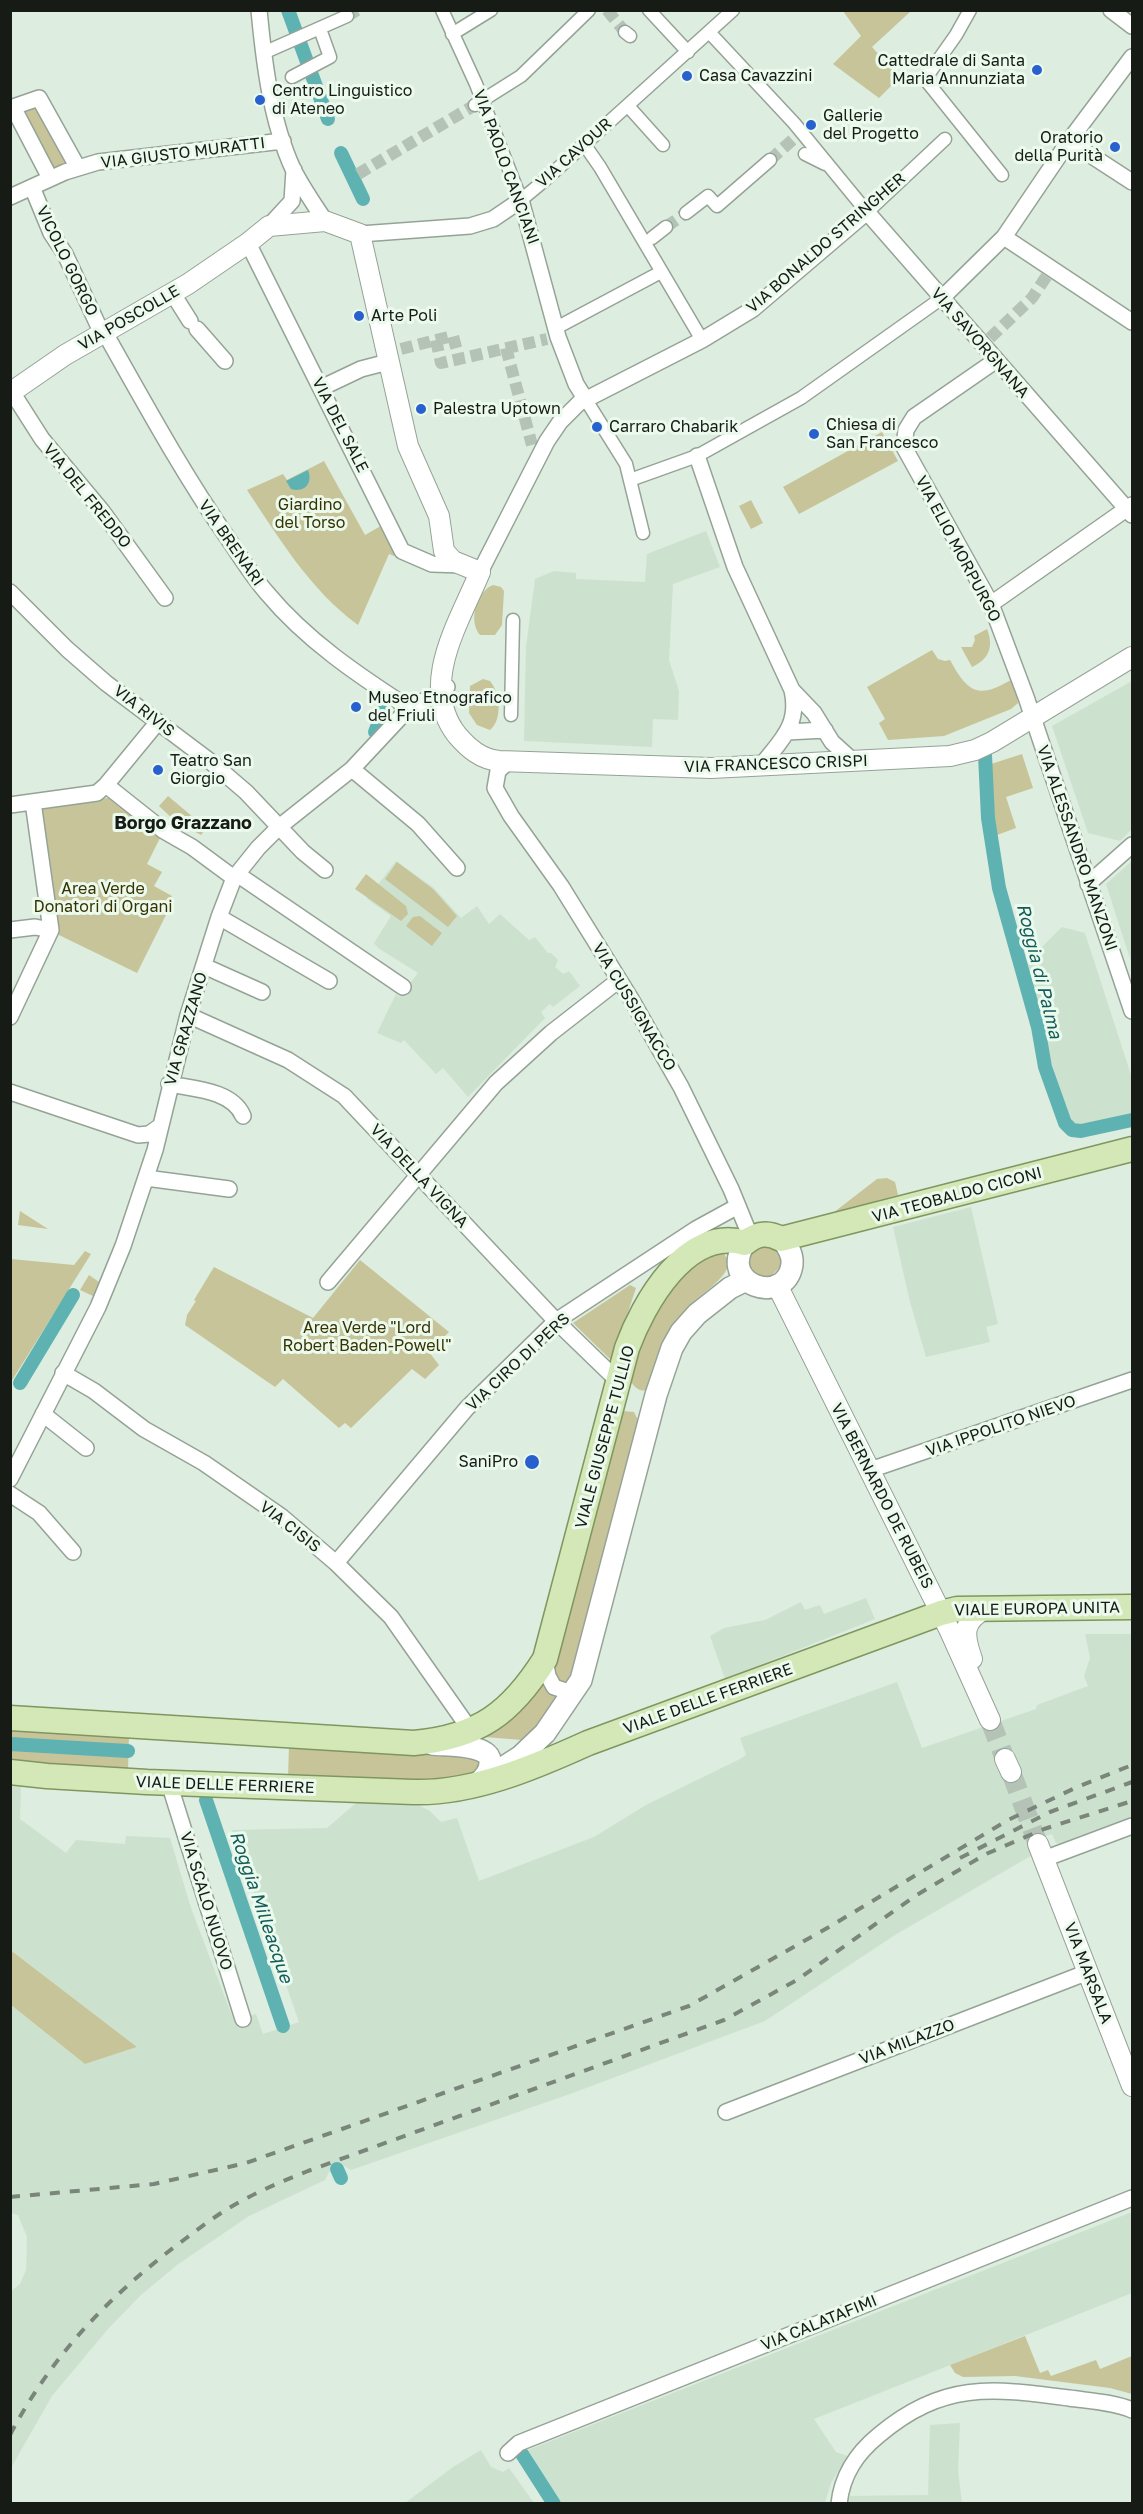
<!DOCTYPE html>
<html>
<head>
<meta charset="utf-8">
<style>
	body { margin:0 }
	#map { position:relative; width:1143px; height:2514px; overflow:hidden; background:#ddeddf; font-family:"Golos Text",sans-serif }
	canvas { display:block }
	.frame { position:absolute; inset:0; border:12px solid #161b16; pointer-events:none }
</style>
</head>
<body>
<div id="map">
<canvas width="1143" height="2514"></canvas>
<div class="frame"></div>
</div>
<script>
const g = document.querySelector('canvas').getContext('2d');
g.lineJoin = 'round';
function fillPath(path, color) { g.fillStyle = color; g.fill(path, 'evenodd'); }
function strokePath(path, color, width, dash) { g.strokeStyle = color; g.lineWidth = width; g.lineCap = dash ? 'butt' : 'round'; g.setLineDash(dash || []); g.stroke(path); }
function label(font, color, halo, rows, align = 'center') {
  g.font = font + ' "Golos Text",sans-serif'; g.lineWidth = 6; g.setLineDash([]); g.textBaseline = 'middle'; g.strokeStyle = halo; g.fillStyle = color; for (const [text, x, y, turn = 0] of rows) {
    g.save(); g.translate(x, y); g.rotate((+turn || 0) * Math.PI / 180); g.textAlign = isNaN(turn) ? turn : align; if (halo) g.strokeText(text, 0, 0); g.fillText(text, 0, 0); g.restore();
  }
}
fillPath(new Path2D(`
	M706,531L720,567L673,584L669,660L679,691L678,720L653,719L652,747L524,741L526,647L535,579L554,571L576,573V579L645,582L647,554Z
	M1132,681V829L1120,841L1088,833L1052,726Z
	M396,861L434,888L461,918L477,906L489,924L500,914L529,940L535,937L548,953H551L558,960L555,967L563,974L569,971L580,986L553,1007L550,1004L541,1012L545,1018L468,1097L443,1068L436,1074L404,1040L401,1043L377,1033L396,994L399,997L418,973L378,948L374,943L391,916L367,899Z
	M1132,861V965L1106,884Z
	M1062,927L1085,933L1132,1078V1115L1109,1122L1074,1125L1060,1095L1024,965Z
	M971,1207L998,1324L986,1327L990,1342L926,1357L910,1302L893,1227Z
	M866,1598L875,1619L725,1679L710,1636L724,1628L765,1620L801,1602L805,1610L820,1605L824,1614Z
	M1085,1634H1132V1819L1063,1845L1056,1843L1052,1834L1030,1842L1034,1854L895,1935L765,2021L570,2094L351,2170L344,2166L329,2172L325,2180L249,2216L177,2265L141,2295L108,2329L52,2396L11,2468V2291L20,2284L26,2270L27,2237L18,2215L11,2213V2005L85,2064L137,2047L13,1952L11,1954V1786L21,1787L20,1819L66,1853L76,1840L125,1844L126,1836L170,1838L191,1908L234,2021L256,2014L263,2034L299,2022L232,1830L327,1828L356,1803L420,1806L430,1811L441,1822L457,1818L479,1881L594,1837L646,1805L740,1759L746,1755L740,1738L897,1682L922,1748L1036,1709L1037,1705L1088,1686L1084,1676L1090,1658Z
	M1132,2212V2293L814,2419L836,2452L847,2456L831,2483L825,2503H561L528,2450Z
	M960,2423L958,2470L962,2503H849L850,2496L928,2495L930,2425Z
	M481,2450L491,2467L503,2472L509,2468L534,2503H405L453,2467Z`), '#cce2cf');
fillPath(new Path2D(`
	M911,11L872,47L895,73L890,78L894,83L879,98L833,64L861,36L843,11Z
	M39,98L78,168L50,178L13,107Z
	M882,432L898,461L799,514L783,487Z
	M324,461L365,535L386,523L398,549L394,556L389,554L358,625C310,590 279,538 247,490L283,474L287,480Z
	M751,500L763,523L751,529L739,506Z
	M493,585L501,587L504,591L502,625L495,635H480C468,621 476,592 493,585Z
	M987,629C994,647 989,659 972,667L961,647H972L975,640L974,636Z
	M932,650L938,659L945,661L950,660C969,695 980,699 1014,678L1018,703L1011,709L944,736L888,740L879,723L885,719L867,687Z
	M483,679L490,681C500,693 503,719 490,730L477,725L469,713L470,686Z
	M1022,754L1033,788L1006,797L1016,828L997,835L990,798L988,765Z
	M168,796L206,828L201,835L175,821L159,806Z
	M115,797L162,834L147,864L162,872L154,886L172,896L170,899L173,901L137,973L59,935L55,925L40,807Z
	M397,862L433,889L457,916L448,927L385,879Z
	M366,874L406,906L408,914L401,921L355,889Z
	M420,916L442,933L432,946L406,926L413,917Z
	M887,1178L895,1182L898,1195L833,1213L877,1179Z
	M20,1211L48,1229L18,1225Z
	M759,1243L779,1250L781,1266L770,1277L758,1276L749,1268L747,1256Z
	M85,1251L91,1254L11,1382V1259L74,1265Z
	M723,1252L729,1262C726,1281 701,1292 690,1306C674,1326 659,1367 647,1390C638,1392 633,1386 629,1378L653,1309L698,1256Z
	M360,1260L449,1332L429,1352L439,1365L425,1379L412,1369L351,1428L345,1423L339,1428L283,1379L275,1387L185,1325L187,1315L196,1301L194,1300L214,1267L313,1318Z
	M89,1275L102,1284L95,1297L80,1290Z
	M630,1285L636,1288L612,1361L573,1323Z
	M623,1411L634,1412L639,1422L571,1678C566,1682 562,1683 556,1680L552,1667L619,1415Z
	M544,1678L563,1700L529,1736L522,1740L472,1736Z
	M10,1724L129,1734L128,1770L11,1762Z
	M289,1745L476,1754L483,1762L475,1772L439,1782L288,1778Z
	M13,1952L137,2047L85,2064L11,2005L10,1954Z
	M1025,2336L1040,2373L1048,2370L1051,2376L1096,2360L1100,2369L1132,2356V2394L1110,2388L1015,2376L963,2377L955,2373L950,2365Z`), '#c7c499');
fillPath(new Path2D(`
	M308,470C313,483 305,493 291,489L286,481Z`), '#5eb3b2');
strokePath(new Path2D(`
	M288,10L328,119
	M341,153L363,199
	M375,732L386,704
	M985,755L988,818L999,888L1038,1027L1045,1067L1065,1123L1072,1130L1081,1131L1132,1120
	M20,1383L73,1295
	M10,1744L128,1751
	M206,1800L283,2026
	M337,2169L341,2178
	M522,2454L554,2504`), '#5eb3b2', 14);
strokePath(new Path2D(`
	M607,10L625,32
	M347,16L357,10
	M770,160L798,135
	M358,174L475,105
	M666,227L686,213
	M990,338L1032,298L1048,274
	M436,340L453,336L459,358
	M506,348L532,445
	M401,349L436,340L441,363L547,339`), '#b5c3b7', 12, [12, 6]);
strokePath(new Path2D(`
	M990,1720L1005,1759
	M1011,1772L1038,1844`), '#b5c3b7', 20, [20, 10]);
const pedestrian = new Path2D(`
	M442,10L476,84L521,200L545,180L733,10
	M649,10L688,52
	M970,10L956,35L925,79L1002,175
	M625,32L630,36
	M709,32L794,123L867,212L945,139
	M452,34L491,10
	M270,50L347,16
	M292,77L330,57L320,29
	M475,105L521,76L589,10
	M628,106L663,145
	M584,144L600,167L702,340
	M805,154L825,164
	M686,213L708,196L717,206L770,160
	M652,238L666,227
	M556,328L661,272
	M586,400L626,464L643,533
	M630,480L697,456L801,398L942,298
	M511,715L513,620`);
const minor = new Path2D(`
	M259,10C264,63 271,121 293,169C302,187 314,204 325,221
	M1111,10L1132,26
	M1069,141L1132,182
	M50,178L13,107L39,98L78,168
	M32,187L51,233L65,254L98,325L105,333C144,402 182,472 227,537C240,556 252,576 267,593C306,640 358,675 409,708
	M10,197L65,172L98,162L283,141
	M269,226L292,201L294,170
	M360,234L470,226L493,219L521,200L558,337L576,384L586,400
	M1004,237L1132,322
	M248,243L402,551L432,564L463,565
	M173,294L190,321
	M942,298L1004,237L1069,141L1132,57
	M197,329L225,361
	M995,361L914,417L906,430L904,447L991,604L1026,697L1132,1011
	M321,388L361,369L388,362
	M12,392L42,439L102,511L165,598
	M697,456L735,567L792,690C800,725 781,740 761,766
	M480,572L547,441L560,422L579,403L702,340L753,309L867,212L1132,515
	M10,592L67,649L106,683L211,762L246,792L303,852L325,870
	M991,604L1132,505
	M792,690L814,713L832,742L853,761
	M787,732L825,730
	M510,760L498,771L495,788L511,816L561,886L631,999L681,1087L731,1189L751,1238
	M352,769L418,824L457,868
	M106,785L164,831L192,847L234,878
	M10,805L97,793L106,785L157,723
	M237,874L403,987
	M1088,884L1132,845
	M219,917L329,981
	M10,930L35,927L51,930
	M204,966L262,992
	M188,1015L288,1060L344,1096L556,1321L618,1381
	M10,1017L51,930L33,802
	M169,1084C193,1089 232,1090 243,1116
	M10,1092L138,1135L149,1134L159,1127
	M146,1178L229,1189
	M328,1282L496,1083L551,1033L619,980
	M63,1373L94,1391L144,1429L204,1463L282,1517L336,1563L391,1617L471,1731
	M43,1414L86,1448
	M870,1470L1132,1380
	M10,1479L98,1307L123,1246L155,1150L188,1015L219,917L234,878L258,848L279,827L352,769L409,708L440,693L447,687
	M10,1494L39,1513L73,1552
	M336,1563L467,1408L556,1321L696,1229L738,1206
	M545,1659L548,1676L554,1687L566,1691L575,1690
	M169,1783L243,2019
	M1044,1859L1132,1826
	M726,2112L1088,1972
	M508,2453L519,2443L1132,2198
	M839,2504C842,2474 857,2453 879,2435C943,2381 992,2388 1069,2398C1090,2401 1113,2402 1132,2410`);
const tertiary = new Path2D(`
	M360,234L408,446L439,516L444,551L453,561L480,572C459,623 418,685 457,735C469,749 481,759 499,761L711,768L950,756L975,750L992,742L1132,657
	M10,393L65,355L188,284L248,243L269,226L325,221L360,234
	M777,1285L949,1629L990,1720
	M972,1659C964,1636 961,1622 985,1609
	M1005,1759L1011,1772
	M1038,1844L1132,2086`);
const secondary = new Path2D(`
	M745,1243C717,1285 785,1307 792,1265C793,1255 788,1246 781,1239
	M432,1744C445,1746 492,1743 490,1763C490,1772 484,1778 478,1783
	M490,1776L521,1756L545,1733L581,1680L656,1395L672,1348L681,1332L697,1314L730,1288L746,1280`);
const primary = new Path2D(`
	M10,1718L414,1743C479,1737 511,1713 545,1659L627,1348C643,1304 687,1225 745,1243C757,1233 768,1232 781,1239L1132,1149
	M10,1772L47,1776L147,1782L413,1792C472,1794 535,1767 588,1743L941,1613L957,1609L1132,1607`);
strokePath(pedestrian, '#95a397', 15);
strokePath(minor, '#95a397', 18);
strokePath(tertiary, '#95a397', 22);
strokePath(secondary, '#95a397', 24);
strokePath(primary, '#7f965f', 27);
strokePath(pedestrian, '#fff', 12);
strokePath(minor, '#fff', 15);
strokePath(tertiary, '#fff', 20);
strokePath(secondary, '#fff', 21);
strokePath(primary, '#d4e8b7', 24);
strokePath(new Path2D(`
	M960,1858L1050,1812L1132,1782
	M10,2197L154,2184L246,2163L689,2006L829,1927L1008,1820L1075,1788L1132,1765
	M10,2435C53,2353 111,2294 185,2239C205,2224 226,2208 249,2197C268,2187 288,2179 308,2171L724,2020L797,1980L915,1896L986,1854L1044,1829L1132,1801`), '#7a857b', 4, [10, 10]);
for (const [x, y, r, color] of [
	[1037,70,6,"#2861ce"],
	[687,76,6,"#2861ce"],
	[260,100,6,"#2861ce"],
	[811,125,6,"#2861ce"],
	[1115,147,6,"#2861ce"],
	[359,316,6,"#2861ce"],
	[421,409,6,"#2861ce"],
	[597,427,6,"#2861ce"],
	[814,434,6,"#2861ce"],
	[356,707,6,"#2861ce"],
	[158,770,6,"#2861ce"],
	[532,1462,8,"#2861ce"]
]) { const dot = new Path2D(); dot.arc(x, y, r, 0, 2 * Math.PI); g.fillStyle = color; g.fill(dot); strokePath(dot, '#ebfaed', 2); }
label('16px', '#161b16', '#ebfaed', [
	["Cattedrale di Santa",1025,61,"right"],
	["Maria Annunziata",1025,79,"right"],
	["Casa Cavazzini",699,76],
	["Centro Linguistico",272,91],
	["di Ateneo",272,109],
	["Gallerie",823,116],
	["del Progetto",823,134],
	["Oratorio",1103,138,"right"],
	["della Purità",1103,156,"right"],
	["Arte Poli",371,316],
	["Palestra Uptown",433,409],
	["Chiesa di",826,425],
	["San Francesco",826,443],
	["Carraro Chabarik",609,427],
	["Museo Etnografico",368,698],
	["del Friuli",368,716],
	["Teatro San",170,761],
	["Giorgio",170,779],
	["SaniPro",518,1462,"right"]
], 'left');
label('16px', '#161b16', '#ebfaed', [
	["VIA GIUSTO MURATTI",183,153,-7],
	["VIA CAVOUR",574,153,-42],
	["VIA PAOLO CANCIANI",506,167,70],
	["VIA BONALDO STRINGHER",826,243,-41],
	["VICOLO GORGO",67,261,64],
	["VIA POSCOLLE",129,318,-30],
	["VIA SAVORGNANA",980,343,49],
	["VIA DEL SALE",340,425,63],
	["VIA DEL FREDDO",87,496,51],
	["VIA BRENARI",231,543,55],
	["VIA ELIO MORPURGO",958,549,62],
	["VIA RIVIS",144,711,38],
	["VIA FRANCESCO CRISPI",776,764,-2],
	["VIA ALESSANDRO MANZONI",1077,848,71],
	["VIA CUSSIGNACCO",634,1007,59],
	["VIA GRAZZANO",186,1029,-74],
	["VIA DELLA VIGNA",419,1176,47],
	["VIA TEOBALDO CICONI",957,1195,-15],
	["VIA CIRO DI PERS",518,1362,-43],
	["VIA IPPOLITO NIEVO",1001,1426,-19],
	["VIALE GIUSEPPE TULLIO",605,1437,-75],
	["VIA BERNARDO DE RUBEIS",882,1496,63],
	["VIA CISIS",290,1527,38],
	["VIALE EUROPA UNITA",1037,1609,-1],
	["VIALE DELLE FERRIERE",708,1699,-20],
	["VIALE DELLE FERRIERE",225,1785,2],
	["VIA SCALO NUOVO",206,1901,73],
	["VIA MARSALA",1088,1973,69],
	["VIA MILAZZO",907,2042,-21],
	["VIA CALATAFIMI",819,2323,-22]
]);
label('16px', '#373200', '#ebfaed', [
	["Giardino",310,505],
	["del Torso",310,523],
	["Area Verde",103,889],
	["Donatori di Organi",103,907],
	["Area Verde \"Lord",367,1328],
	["Robert Baden-Powell\"",367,1346]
]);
label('bold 18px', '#161b16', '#ebfaed', [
	["Borgo Grazzano",183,823]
]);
label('italic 18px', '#145c5b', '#ebfaed', [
	["Roggia di Palma",1039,971,76],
	["Roggia Milleacque",261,1907,71]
]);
</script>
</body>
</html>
